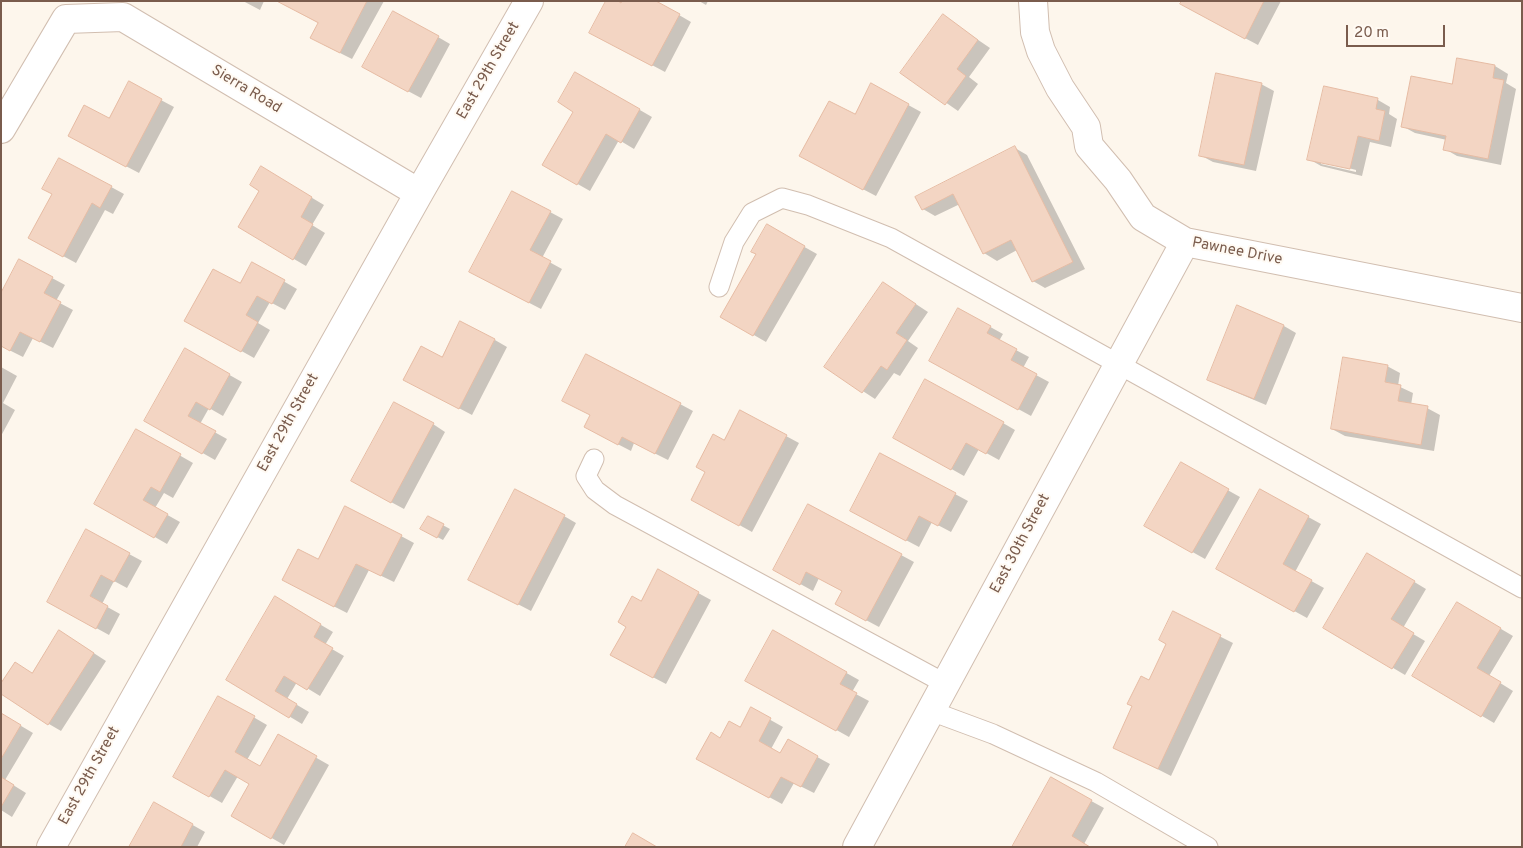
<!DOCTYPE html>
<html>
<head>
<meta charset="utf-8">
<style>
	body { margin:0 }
	#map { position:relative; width:1523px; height:848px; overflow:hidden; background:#fdf6ec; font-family:Overpass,sans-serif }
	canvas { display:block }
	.frame { position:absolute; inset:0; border:2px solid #7a5c4d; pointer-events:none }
	.scale { position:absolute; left:1346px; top:25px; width:99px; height:22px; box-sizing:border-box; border:2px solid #7a5c4d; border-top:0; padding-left:6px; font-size:15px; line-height:18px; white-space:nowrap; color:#7a5c4d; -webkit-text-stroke:4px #fffaf3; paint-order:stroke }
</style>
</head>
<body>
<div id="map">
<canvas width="1523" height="848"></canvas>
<div class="frame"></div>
<div class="scale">20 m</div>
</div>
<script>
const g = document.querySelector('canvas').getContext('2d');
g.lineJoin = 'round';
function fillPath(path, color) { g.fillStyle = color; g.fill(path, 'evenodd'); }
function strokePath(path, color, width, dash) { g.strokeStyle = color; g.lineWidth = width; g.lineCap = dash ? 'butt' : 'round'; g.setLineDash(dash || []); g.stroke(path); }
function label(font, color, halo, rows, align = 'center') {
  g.font = font + ' Overpass,sans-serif'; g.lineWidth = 4; g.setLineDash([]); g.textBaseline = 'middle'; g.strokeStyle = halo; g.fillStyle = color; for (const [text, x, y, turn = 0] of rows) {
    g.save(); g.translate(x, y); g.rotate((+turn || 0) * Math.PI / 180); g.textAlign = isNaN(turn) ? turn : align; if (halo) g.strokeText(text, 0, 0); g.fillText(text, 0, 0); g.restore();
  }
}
fillPath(new Path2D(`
	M243,1H264L260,10Z
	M279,1H384L352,59L324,45L320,23Z
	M699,1H708L706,5Z
	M1183,1H1281L1258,45L1194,11Z
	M679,15L691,22L665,72L603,39Z
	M943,16L990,48L969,77L978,84L958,111L902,72Z
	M438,37L450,44L421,98L376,74Z
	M1458,59L1495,66L1508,74L1506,83L1516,89L1501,165L1457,156L1445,149L1447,140L1415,133L1402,126L1453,86Z
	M576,73L652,117L634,149L619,140L590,191L544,165L575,111Z
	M129,83L174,107L139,173L82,143L110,120Z
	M1261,84L1274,91L1256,171L1213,162L1200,155Z
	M872,85L921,112L876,196L813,163L855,116Z
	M1325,87L1378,100L1390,107L1389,114L1397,119L1391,147L1370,142L1362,176L1321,166L1309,159ZM1321,161L1356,170V172L1321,164Z
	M1015,148L1027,155L1085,269L1045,288L1033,281L1017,250L997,261L984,253L960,204L935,216L923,209Z
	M60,159L124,194L113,214L105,210L76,263L30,238L54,194Z
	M262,168L324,205L312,225L325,233L306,266L239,227L261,190Z
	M550,212L563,219L542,258L562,269L541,309L483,279Z
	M767,226L817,254L766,342L721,316L757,254Z
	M252,263L297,289L285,310L270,302L258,323L270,330L254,358L186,320L240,285Z
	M52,278L65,285L56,301L73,310L53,348L33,338L23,357L1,346Z
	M896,291L928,312L908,341L918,348L900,376L894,373L875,399L826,367Z
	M1238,307L1284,326L1296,333L1266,405L1221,386L1208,379Z
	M958,309L1003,334L999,341L1029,357L1023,368L1049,382L1031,416L943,368Z
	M495,340L507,347L472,415L417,386Z
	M185,350L242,382L223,416L209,408L200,424L227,439L215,460L146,421Z
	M1387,366L1400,373L1398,386L1413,393L1411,405L1427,408L1440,415L1434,451L1345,436L1332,429Z
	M1,367L17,376L3,403L15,410L1,436Z
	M680,404L693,411L668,460L634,443L631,451L598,434L592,415Z
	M1003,423L1015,430L999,460L979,449L964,476L907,444Z
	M433,424L445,432L404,509L365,488Z
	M137,431L193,463L173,498L164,493L155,508L180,522L167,544L96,503Z
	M786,436L799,443L752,532L705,506L724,442Z
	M1181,464L1240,497L1205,559L1146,526Z
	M1261,491L1321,524L1295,572L1324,588L1307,618L1218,569Z
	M955,494L968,501L951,532L932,522L919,547L864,518Z
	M564,516L576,523L531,611L483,586Z
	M428,517L450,529L443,540L422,529Z
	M401,536L414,543L394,582L369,570L347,613L296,587L318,561Z
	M129,554L142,561L127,588L114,581L102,604L120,614L109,635L49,602Z
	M1368,554L1426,589L1403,628L1425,641L1405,675L1324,627Z
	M901,555L914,562L879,627L849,611L844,591L819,578L813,591L775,570Z
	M658,571L711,600L666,684L624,662L641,602Z
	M275,598L333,632L325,645L344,656L320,696L297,682L287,699L309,712L302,724L227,679Z
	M1457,603L1513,636L1489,676L1513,691L1494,723L1414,676Z
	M1173,613L1233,643L1171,776L1114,747L1150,681L1167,645Z
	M773,632L859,680L852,692L869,701L849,737L747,680Z
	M72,639L106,661L61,731L49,724L33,674Z
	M219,697L267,725L247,760L261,768L278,736L329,765L284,845L233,816L251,784L238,776L222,803L174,776Z
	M751,709L783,727L771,749L780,754L788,741L830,764L814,793L794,783L782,804L710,765L721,740L740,728Z
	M1,714L33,733L5,780L26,793L12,817L1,810Z
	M1051,779L1104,808L1084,844L1013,847Z
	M154,803L205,832L197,847H130Z`), '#0003');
const building = new Path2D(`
	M277,1H367L340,53L310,38L318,23Z
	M606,1H618L621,3L622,1H656L680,14L652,66L589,33Z
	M1182,1H1264L1245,39L1180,4Z
	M393,11L439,36L408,92L362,67Z
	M943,14L978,40L957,69L966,76L945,105L900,73Z
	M1457,58L1495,65L1493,78L1504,80L1488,159L1443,150L1446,136L1401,127L1411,76L1452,84Z
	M575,72L640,109L621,143L606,134L577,185L542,165L573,112L558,102Z
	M1216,73L1262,83L1244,165L1199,156Z
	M129,81L162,99L126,167L68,136L84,105L109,118Z
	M871,83L909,104L863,190L799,156L829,101L855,114Z
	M1324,86L1378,98L1376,109L1385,111L1379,141L1358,136L1350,169L1307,160Z
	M1015,146L1073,262L1032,282L1011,240L983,254L953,194L922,210L915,197Z
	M59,158L112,186L100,208L92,203L63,257L28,238L52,194L42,189Z
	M261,166L312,197L301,217L313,224L293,260L238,227L259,191L250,185Z
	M512,191L551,211L530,250L551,261L529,303L469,272Z
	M767,224L805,246L753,336L720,317L756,254L751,252Z
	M19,259L53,277L44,293L61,302L40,342L20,332L10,351L1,346V293Z
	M252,262L285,280L272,304L257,296L246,315L258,322L241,352L184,321L213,269L240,283Z
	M883,282L916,304L896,333L907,340L887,370L881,366L862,393L824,367Z
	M1237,305L1284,325L1254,399L1207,380Z
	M958,308L991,326L987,333L1017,349L1011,360L1037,374L1018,410L929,361Z
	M460,321L495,339L459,409L403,380L421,346L442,357Z
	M185,348L230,374L210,410L196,402L188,416L216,431L202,454L144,421Z
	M586,354L681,403L655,454L622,437L618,445L584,427L590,415L562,401Z
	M1343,357L1388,365L1385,382L1401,385L1398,401L1428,406L1421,445L1331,429Z
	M925,379L1004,422L986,454L966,443L951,470L893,438Z
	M394,402L434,423L391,503L351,481Z
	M740,410L787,435L739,526L691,500L705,472L696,467L713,434L724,440Z
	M136,429L181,454L160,492L151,487L143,500L168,514L154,538L94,504Z
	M880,453L956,493L938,526L919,516L906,541L850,511Z
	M1181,462L1229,489L1192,553L1144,526Z
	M515,489L565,515L518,605L468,580Z
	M1260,489L1309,516L1283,564L1312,580L1294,612L1216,569Z
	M808,504L902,554L866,621L835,604L842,591L806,572L800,585L773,570Z
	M345,506L402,535L381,576L356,564L334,607L282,580L298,549L318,559Z
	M428,516L444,524L437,538L420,529Z
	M86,529L130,553L114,582L101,575L90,596L108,606L96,629L47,602Z
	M1367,553L1415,581L1391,619L1414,633L1392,669L1323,628Z
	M658,569L699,592L653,678L610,655L626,627L618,622L632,596L641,601Z
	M275,596L321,624L314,637L333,648L307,690L284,676L275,691L297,704L289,718L226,680Z
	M1457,602L1501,628L1477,668L1501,682L1481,717L1412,676Z
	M1173,611L1221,635L1158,769L1113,748L1132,706L1127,704L1141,676L1149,680L1166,644L1159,640Z
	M59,630L94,653L48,725L1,694V683L15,662L32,673Z
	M773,630L847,672L840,684L857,693L836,731L745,681Z
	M218,696L255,716L235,752L260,766L278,734L317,756L271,839L231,816L249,784L225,770L209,797L173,777Z
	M751,707L771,718L759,741L780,753L788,739L818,756L801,787L781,777L769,798L696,759L711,732L720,738L729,721L740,727Z
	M1,713L21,725L1,759Z
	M1,777L14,785L1,807Z
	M1051,777L1092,800L1072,836L1090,847H1012Z
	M154,802L193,824L181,847H129Z
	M633,833L657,847H625Z`);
fillPath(building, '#f3d5c3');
strokePath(building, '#e6bba3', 1);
const lane = new Path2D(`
	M719,287L734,242L752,213L782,198L808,205L891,238L1522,588
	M594,459L586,476L595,490L615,505L946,684
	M931,711L993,734L1096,782L1208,847`);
const street = new Path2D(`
	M1033,1L1035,32L1041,51L1060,88L1086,127L1089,146L1118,180L1143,217L1185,242L1522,308
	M1,129L66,19L123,17L419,193
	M51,847L419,193L529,1
	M857,847L1185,242`);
strokePath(lane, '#d1beb0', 21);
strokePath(street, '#d1beb0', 30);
strokePath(lane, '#fff', 19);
strokePath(street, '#fff', 28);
label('15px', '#7a5c4d', '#fffaf3', [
	["East 29th Street",489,71,-60],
	["Sierra Road",246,90,31],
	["Pawnee Drive",1237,252,11],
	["East 29th Street",289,423,-61],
	["East 30th Street",1021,544,-62],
	["East 29th Street",90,776,-61]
]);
</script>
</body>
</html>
